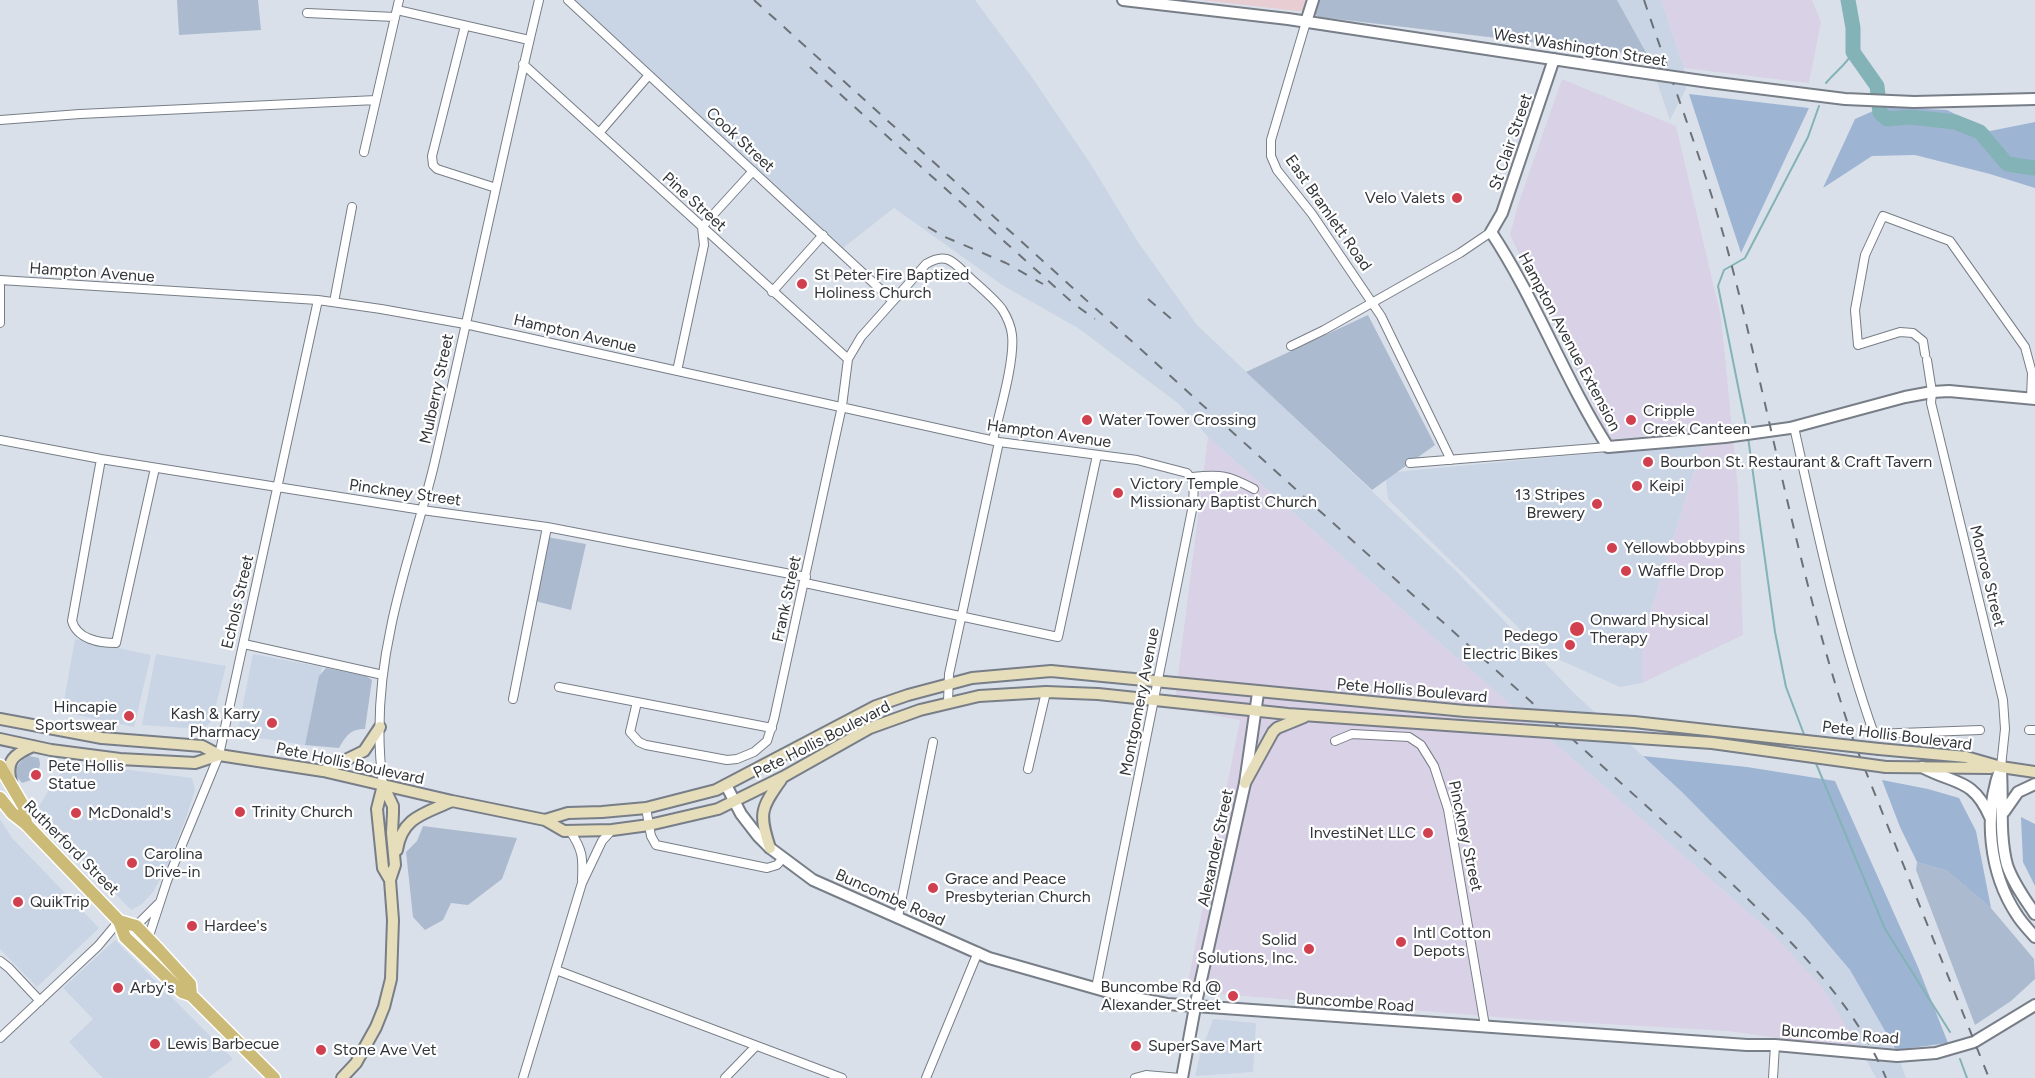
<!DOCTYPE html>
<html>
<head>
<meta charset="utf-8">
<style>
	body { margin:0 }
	canvas { display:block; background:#d9e0ea }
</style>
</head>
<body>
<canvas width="2035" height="1078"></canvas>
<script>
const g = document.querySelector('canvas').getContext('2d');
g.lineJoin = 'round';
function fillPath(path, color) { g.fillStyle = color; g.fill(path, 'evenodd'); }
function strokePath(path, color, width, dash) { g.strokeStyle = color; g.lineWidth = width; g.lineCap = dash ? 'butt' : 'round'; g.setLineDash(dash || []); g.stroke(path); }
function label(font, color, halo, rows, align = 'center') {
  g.font = font + ' Figtree,sans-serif'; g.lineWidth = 4.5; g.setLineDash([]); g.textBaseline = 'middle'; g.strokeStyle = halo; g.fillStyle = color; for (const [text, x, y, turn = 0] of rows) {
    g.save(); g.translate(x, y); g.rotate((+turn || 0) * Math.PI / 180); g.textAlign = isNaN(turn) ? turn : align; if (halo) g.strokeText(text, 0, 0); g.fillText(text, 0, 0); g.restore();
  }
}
fillPath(new Path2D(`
	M568,0H975L1029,73L1090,163L1138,242L1197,325L1457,572L1576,695L1682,792L1806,918L1850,970L1896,1050L1906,1078H1876L1861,1050L1773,934L1424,629L1208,437L1179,404L1078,328L1002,285L894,208L843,248Z
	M1617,0H1661L1684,68L1686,89L1670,120L1648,56Z
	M1703,443L1642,639V683L1620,687L1544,653L1388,499L1385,473Z
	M75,639L151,655L134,727L62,712Z
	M156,654L226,666L212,721L203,729L142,725Z
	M253,654L322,667L305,745L245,736L238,729Z
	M69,762L192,778L195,790L186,818L165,871L153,892L142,904L131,910L36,812L48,791Z
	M0,819L12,838L99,928L37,987L0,949Z
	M115,940L233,1059L208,1078H103L92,1067L69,1042L93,1019L63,988Z
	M1213,1019L1256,1023L1253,1072L1195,1076L1200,1055Z`), '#c9d5e5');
fillPath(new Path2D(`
	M1661,0H1812L1821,22L1809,83L1684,68Z
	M1562,79L1676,126L1721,317L1738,489L1743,635L1642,683V639L1707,431L1610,439L1510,235L1518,205Z
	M1208,437L1424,629L1773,934L1823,988L1861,1050L1728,1031L1520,1019L1185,991L1188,982L1240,720L1174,708Z`), '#d9d1e6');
fillPath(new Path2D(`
	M1201,0H1310L1306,12Z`), '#e8ced2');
fillPath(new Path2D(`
	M177,0H258L261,30L179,35Z
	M1310,0H1617L1648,56L1320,17L1306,12Z
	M1368,315L1435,445L1372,490L1246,372Z
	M547,537L586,544L571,610L535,601Z
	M326,668L366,676L372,680L365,729C351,728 345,737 339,748L305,745L319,676Z
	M29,756L39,758L40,764L39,770L35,768L28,777L31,780L22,783L16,776C15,767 20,760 29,756Z
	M423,826L517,838L502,879L468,905L451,903L443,920L425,930L413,917L406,852L417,841Z
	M1917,862L1947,871L1991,908L2034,959L2035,979L2011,1001L1975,1025L1916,870Z`), '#acbacf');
fillPath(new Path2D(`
	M1689,94L1809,108L1741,253Z
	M1882,107L1947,110L1990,131L2035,122V188L1990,174L1915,155L1872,156L1823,188L1855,119Z
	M1643,756L1747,767L1835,781L1918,967L1948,1043L1896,1050L1850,970L1806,918L1682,792Z
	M1882,780L1928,789L1959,798L1976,831L1991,908L1947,871L1917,862L1900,827Z
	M2021,817L2035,824V886L2023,862Z`), '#9eb4d3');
strokePath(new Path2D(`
	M1826,83C1835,72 1847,64 1853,52
	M1747,431L1718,286L1724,270L1745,258L1808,137L1819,106
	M1748,437L1775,632L1786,687L1805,737
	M1815,761L1885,929L1950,1032
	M1960,1059L1967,1078`), '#83b3b6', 2);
strokePath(new Path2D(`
	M1848,0L1853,28V52L1877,86L1880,113L1887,119L1910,117L1955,122L1980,132L2007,164L2035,168`), '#83b3b6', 15);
const minor = new Path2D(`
	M568,0L893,301
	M397,10L529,40
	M307,13L395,17
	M1306,22L1271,140V156L1277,170L1312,214L1381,316L1451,460
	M465,26L432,156L433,165L437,169L496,188
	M523,64L848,359
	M0,120L80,114L376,100
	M599,133L649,75
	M364,152L399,0
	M0,280L318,300L381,309L465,324L999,442L1137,460L1187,473L1194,483L1193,505L1096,988
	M0,286V323
	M772,292L823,235
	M334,302L352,207
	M1291,346L1324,330L1460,253L1491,232
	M1925,354L1923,341L1913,333L1900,332L1858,345L1855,310L1865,255L1883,216L1950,241L2025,347L2032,373L2031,398
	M1927,360L1932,392L1931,403L2003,700L2005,729L2001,767
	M677,371L704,245L702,227L753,171
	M1794,427C1817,530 1839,635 1874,734L1980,730
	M0,440L101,459L422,510L547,527L806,577
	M101,459L72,621C77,639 99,643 116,643L155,468
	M1410,463L1608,447
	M1192,477C1221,474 1228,475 1254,489
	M805,583L1058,637L1097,455
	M244,644L383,675
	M559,687L772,728
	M513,699L547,527
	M637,702L630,732L639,742L646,745L727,760L737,759L754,752L767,741L774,719L842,406L848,359L861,337L926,264C944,253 951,259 965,273C977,285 992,296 1002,309C1007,317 1011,326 1012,335C1015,361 999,414 993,440
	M948,703L949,674L999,442
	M2029,730H2035
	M1335,741L1352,734L1409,737L1421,745L1434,766L1448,809L1485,1026
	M1028,769L1046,692
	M383,785C376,733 380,678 391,627C402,572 421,519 434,465C470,310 502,155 539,0
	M646,808L651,836L656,845L767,868L777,865L783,858
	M570,831C583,850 583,858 582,880
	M898,917L933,742
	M136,926L158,904
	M148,939L167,881L219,755L318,300
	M0,961L9,968L40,1001
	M556,970L842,1078
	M0,1038L98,946L119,921
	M523,1078L582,883L602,841L612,830
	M725,1078L756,1046
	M926,1078L978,952
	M1135,1078L1146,1075L1180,1078
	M1773,1078L1775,1045`);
const tertiary = new Path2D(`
	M1123,0L1288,19L1632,71
	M1306,22L1313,0
	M1554,59L1502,213L1491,232C1536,300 1564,378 1608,447L1725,437L1790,428L1905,397L1932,392L1949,391L2035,399
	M1709,82L1845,99L1914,102L2035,99
	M1922,767C1956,785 1973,778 1990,817
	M2001,767C1983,814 1989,873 2017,915C2022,923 2029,930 2035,937
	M2001,771C2003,801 1999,835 2007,865C2013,883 2025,899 2035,914
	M726,785L741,814L758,836L770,848L813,880L989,958L1119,995L1167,1004L1747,1045H1775L1897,1056L1936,1053L1974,1042L2035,1005
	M2004,812L2018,792L2035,784
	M1182,1078L1195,1007L1245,783L1258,693`);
const secondary = new Path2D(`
	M0,719L102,738L202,746L219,755L323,771L452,801L545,820L564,831L612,830L649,825L718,809L783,777L870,728L920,710L979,696L1046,692L1098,694L1288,714L1475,727
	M0,739L51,750L120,759L195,763L219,755
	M1879,749L1966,757L2001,767L2035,772
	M1886,767L1991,768
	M323,771L364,751L380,727
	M11,782C5,760 15,754 33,746
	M1245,783L1273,732L1277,728L1304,717
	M383,785L377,809L383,868L390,880
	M545,820L568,813L602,812L646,808L716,790L876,706L908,695L972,678L1051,671L1465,711
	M770,848C759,814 760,809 781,780
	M397,850C402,817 424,814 452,801
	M342,1078L356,1063L376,1027L384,1007L391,979L393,920L390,880L395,865L392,833L393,813V806L383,785`);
const primary = new Path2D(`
	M0,766L24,807L26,824
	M0,798L12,813L26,824L119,921L125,937L182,992L191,995L274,1078
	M119,921L136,926L159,950L190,984L191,995`);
strokePath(minor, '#787e87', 10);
strokePath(tertiary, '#787e87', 14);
strokePath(secondary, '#787e87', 14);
strokePath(primary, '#fff', 15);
strokePath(minor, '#fff', 8);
strokePath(tertiary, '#fff', 10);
strokePath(secondary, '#e6ddbb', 10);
strokePath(primary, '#cb7', 12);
strokePath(new Path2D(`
	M754,0L1725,877C1786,936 1852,998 1886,1078
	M1644,0C1673,86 1707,171 1730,259C1772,419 1800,585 1854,742L1989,1078
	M810,67L1074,304L1095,319
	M928,227L945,237L1006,263L1043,284
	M1148,299L1175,322`), '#6d7177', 2, [10, 10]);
const tertiaryBridge = new Path2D(`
	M1632,71L1709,82`);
const secondaryBridge = new Path2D(`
	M1465,711L1634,722L1879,749
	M1475,727L1712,743L1886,767`);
strokePath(tertiaryBridge, '#787e87', 14, []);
strokePath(secondaryBridge, '#787e87', 14, []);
strokePath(tertiaryBridge, '#fff', 10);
strokePath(secondaryBridge, '#e6ddbb', 10);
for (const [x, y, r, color] of [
	[1457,198,6,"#d0404e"],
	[802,284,6,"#d0404e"],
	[1087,420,6,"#d0404e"],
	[1631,420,6,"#d0404e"],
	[1648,462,6,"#d0404e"],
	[1637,486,6,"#d0404e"],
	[1118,493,6,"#d0404e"],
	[1597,504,6,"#d0404e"],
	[1612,548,6,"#d0404e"],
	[1626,571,6,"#d0404e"],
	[1577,629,8,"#d0404e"],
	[1570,645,6,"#d0404e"],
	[129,716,6,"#d0404e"],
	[272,723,6,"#d0404e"],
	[36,775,6,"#d0404e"],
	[240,812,6,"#d0404e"],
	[76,813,6,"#d0404e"],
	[1428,833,6,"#d0404e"],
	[132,863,6,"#d0404e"],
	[933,888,6,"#d0404e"],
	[18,902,6,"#d0404e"],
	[192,926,6,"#d0404e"],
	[1401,942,6,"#d0404e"],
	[1309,949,6,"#d0404e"],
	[118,988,6,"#d0404e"],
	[1233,996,6,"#d0404e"],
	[155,1044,6,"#d0404e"],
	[1136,1046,6,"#d0404e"],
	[321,1050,6,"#d0404e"]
]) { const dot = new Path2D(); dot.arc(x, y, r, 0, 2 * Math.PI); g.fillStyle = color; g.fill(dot); strokePath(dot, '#fff', 2); }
label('16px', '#323539', '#fff', [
	["West Washington Street",1580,48,9],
	["Cook Street",740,140,43],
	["St Clair Street",1511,142,-71],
	["Pine Street",694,202,42],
	["East Bramlett Road",1328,213,55],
	["Hampton Avenue",92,273,4],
	["Hampton Avenue",575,334,13],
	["Hampton Avenue Extension",1569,342,62],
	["Mulberry Street",437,389,-78],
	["Hampton Avenue",1049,434,8],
	["Pinckney Street",405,493,8],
	["Monroe Street",1987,576,76],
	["Frank Street",787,599,-78],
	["Echols Street",238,602,-77],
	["Pete Hollis Boulevard",1412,691,5],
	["Montgomery Avenue",1140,702,-79],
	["Pete Hollis Boulevard",1897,736,7],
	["Pete Hollis Boulevard",822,740,-27],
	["Pete Hollis Boulevard",350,764,12],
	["Pinckney Street",1465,836,78],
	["Rutherford Street",71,848,45],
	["Alexander Street",1216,848,-78],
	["Buncombe Road",890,898,24],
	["Buncombe Road",1355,1003,4],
	["Buncombe Road",1840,1035,4]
]);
label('16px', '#323539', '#fff', [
	["Velo Valets",1445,198,"right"],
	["St Peter Fire Baptized",814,275],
	["Holiness Church",814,293],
	["Cripple",1643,411],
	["Creek Canteen",1643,429],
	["Water Tower Crossing",1099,420],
	["Bourbon St. Restaurant & Craft Tavern",1660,462],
	["Victory Temple",1130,484],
	["Missionary Baptist Church",1130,502],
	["Keipi",1649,486],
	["13 Stripes",1585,495,"right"],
	["Brewery",1585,513,"right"],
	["Yellowbobbypins",1624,548],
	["Waffle Drop",1638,571],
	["Onward Physical",1590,620],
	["Therapy",1590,638],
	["Pedego",1558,636,"right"],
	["Electric Bikes",1558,654,"right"],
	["Hincapie",117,707,"right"],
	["Sportswear",117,725,"right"],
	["Kash & Karry",260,714,"right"],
	["Pharmacy",260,732,"right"],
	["Pete Hollis",48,766],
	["Statue",48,784],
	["Trinity Church",252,812],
	["McDonald's",88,813],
	["InvestiNet LLC",1416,833,"right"],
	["Carolina",144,854],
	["Drive-in",144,872],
	["Grace and Peace",945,879],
	["Presbyterian Church",945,897],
	["QuikTrip",30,902],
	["Hardee's",204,926],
	["Intl Cotton",1413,933],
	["Depots",1413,951],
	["Solid",1297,940,"right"],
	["Solutions, Inc.",1297,958,"right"],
	["Buncombe Rd @",1221,987,"right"],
	["Alexander Street",1221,1005,"right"],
	["Arby's",130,988],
	["Lewis Barbecue",167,1044],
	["SuperSave Mart",1148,1046],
	["Stone Ave Vet",333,1050]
], 'left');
</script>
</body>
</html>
